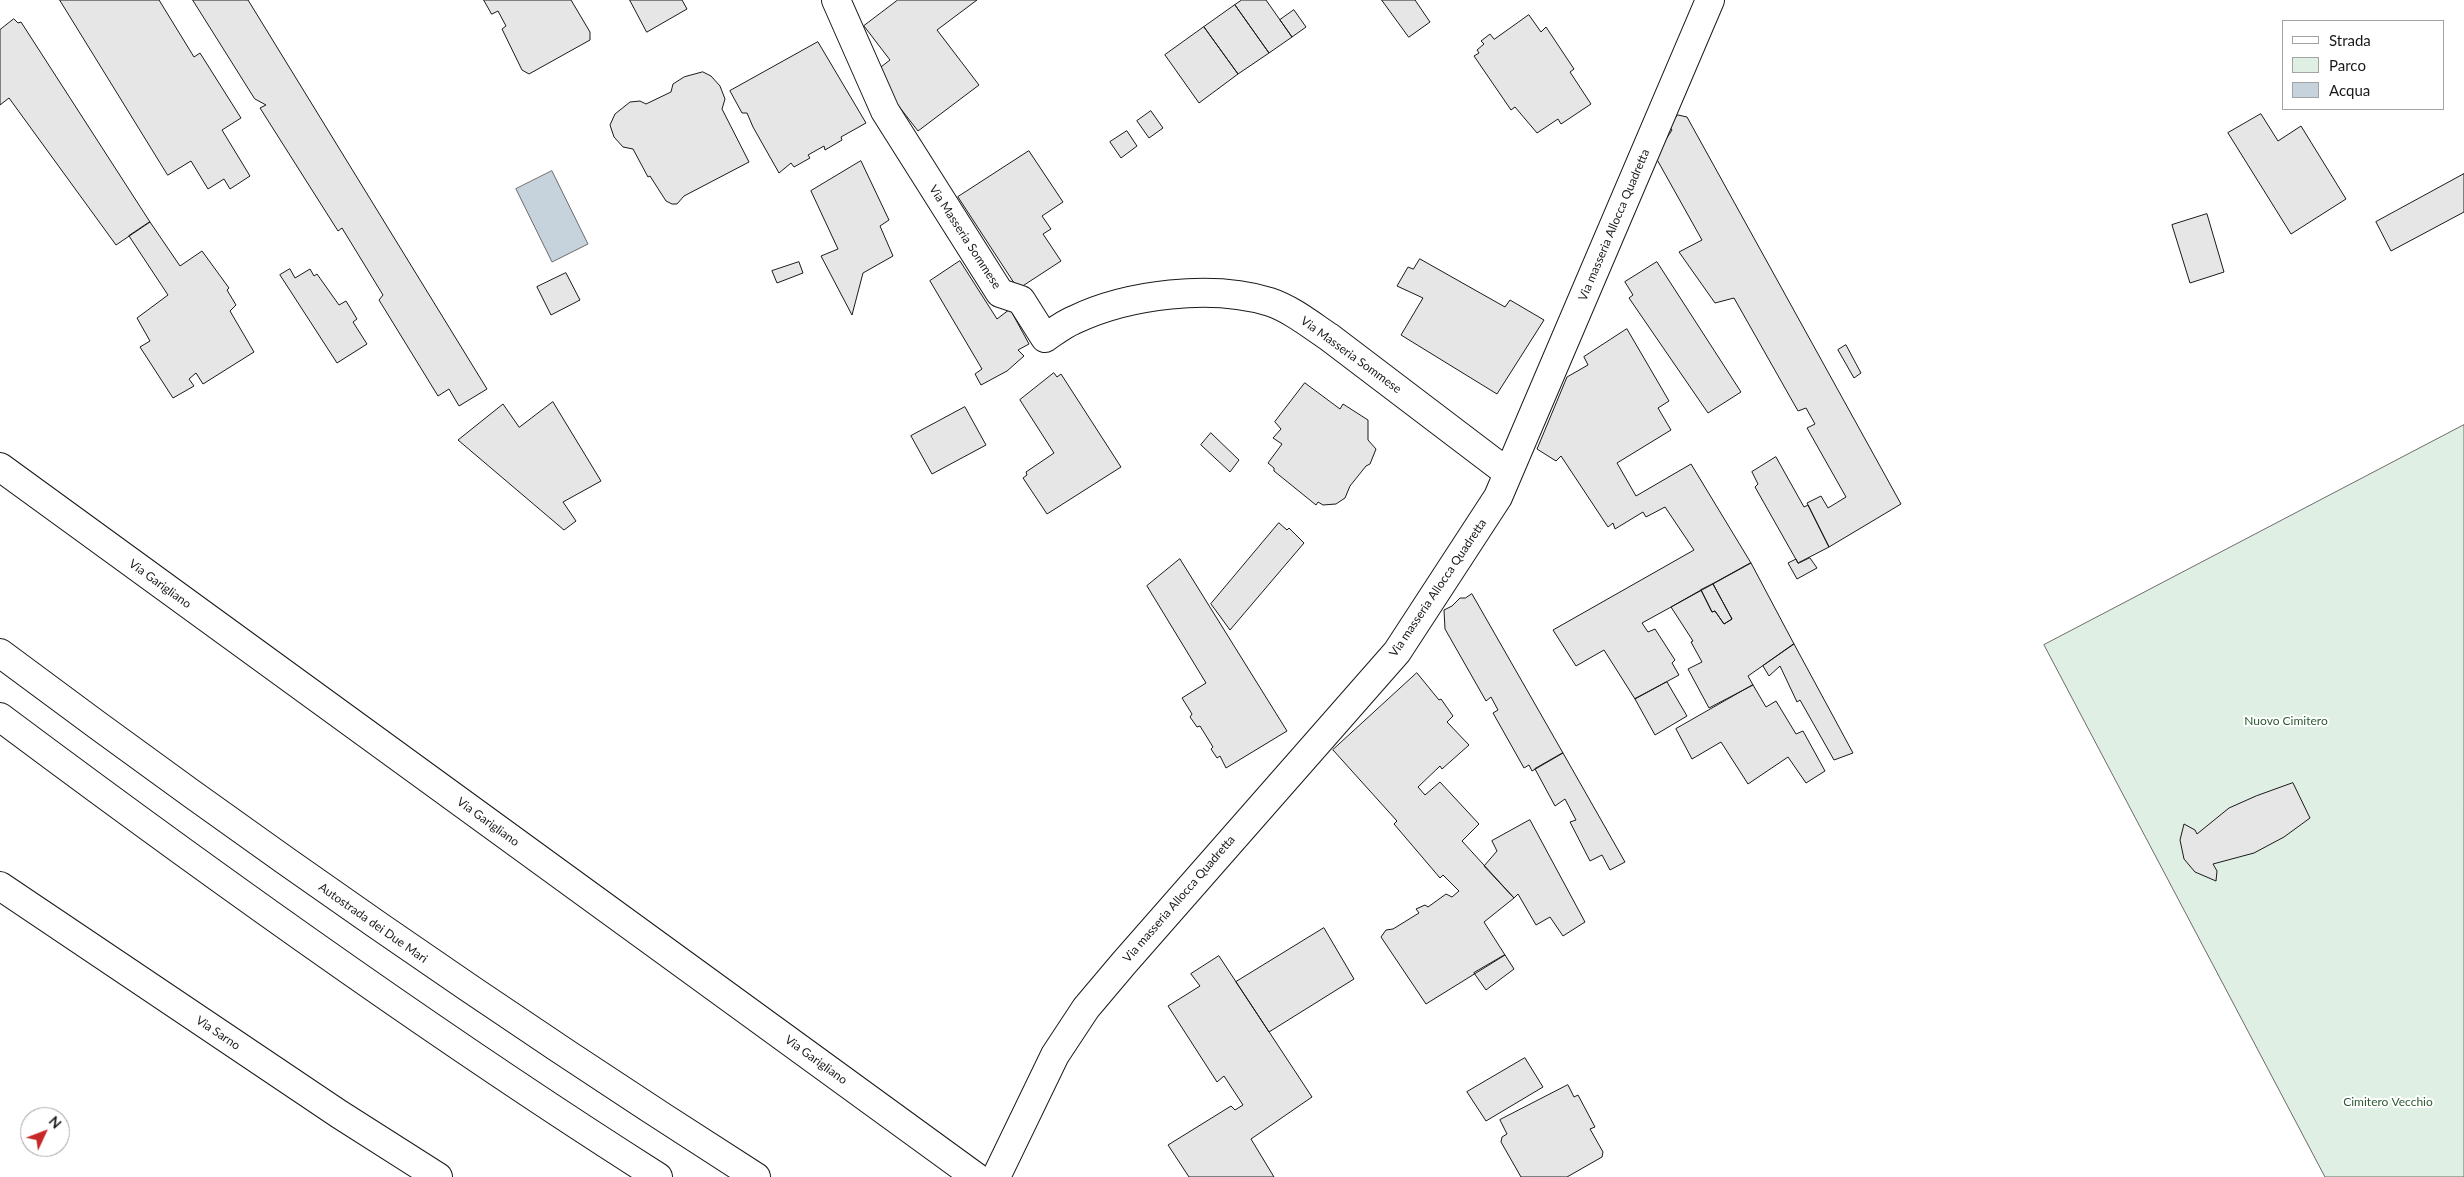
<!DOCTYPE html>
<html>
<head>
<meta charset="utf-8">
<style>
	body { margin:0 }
	#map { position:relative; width:2464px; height:1177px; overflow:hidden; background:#fff; font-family:Lato,sans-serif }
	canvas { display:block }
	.legend { position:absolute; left:2282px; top:20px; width:162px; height:90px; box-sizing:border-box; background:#fff; border:1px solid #a3a3a3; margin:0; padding:6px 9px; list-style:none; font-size:15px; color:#1a1a1a }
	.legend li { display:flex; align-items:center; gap:10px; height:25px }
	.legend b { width:25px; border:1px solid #a3a3a3 }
	.north { position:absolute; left:20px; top:1107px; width:50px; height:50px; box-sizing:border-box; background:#fff; border:1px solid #a3a3a3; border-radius:50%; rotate:47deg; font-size:14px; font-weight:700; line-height:20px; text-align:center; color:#1a1a1a }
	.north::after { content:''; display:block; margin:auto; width:18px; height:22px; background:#c62828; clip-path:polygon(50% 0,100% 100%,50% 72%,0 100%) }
</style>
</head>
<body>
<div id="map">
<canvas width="2464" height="1177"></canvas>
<ul class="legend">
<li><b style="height:6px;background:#fff"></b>Strada</li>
<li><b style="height:14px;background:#e0efe3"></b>Parco</li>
<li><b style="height:14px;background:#c6d2dc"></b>Acqua</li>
</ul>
<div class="north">N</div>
</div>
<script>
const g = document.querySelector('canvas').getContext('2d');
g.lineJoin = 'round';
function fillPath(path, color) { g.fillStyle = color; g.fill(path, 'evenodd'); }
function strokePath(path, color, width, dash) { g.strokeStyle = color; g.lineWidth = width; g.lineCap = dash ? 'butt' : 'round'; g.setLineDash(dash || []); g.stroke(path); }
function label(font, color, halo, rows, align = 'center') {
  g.font = font + ' Lato,sans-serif'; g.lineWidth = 4; g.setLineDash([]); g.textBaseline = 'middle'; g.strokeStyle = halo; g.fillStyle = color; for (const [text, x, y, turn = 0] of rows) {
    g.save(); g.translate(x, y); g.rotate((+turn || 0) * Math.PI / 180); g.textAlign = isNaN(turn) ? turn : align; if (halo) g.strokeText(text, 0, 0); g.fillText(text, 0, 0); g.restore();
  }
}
const green = new Path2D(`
	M2464,425V1177H2325L2044,645Z`);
fillPath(green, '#e0efe3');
strokePath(green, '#6a6a6a', 1);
const water = new Path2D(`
	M552,171L588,244L552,262L516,189Z`);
fillPath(water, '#c6d2dc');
strokePath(water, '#6a6a6a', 1);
const building = new Path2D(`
	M60,0H159L194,57L200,53L241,118L222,130L250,176L230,189L224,179L208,189L191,161L168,175Z
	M193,0H248L487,389L459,406L449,389L438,396L379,300L383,295L342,228L338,231L260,108L266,105L255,99Z
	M484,0H571L590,32V40L529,74L522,70L502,29L506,26L498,11L492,14Z
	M630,0H682L687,9L647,32Z
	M898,0H977L937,30L979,85L918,131L873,73L890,60L864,26Z
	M1242,0H1266L1292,37L1269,53L1235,5Z
	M1382,0H1415L1430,22L1409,37Z
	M1235,5L1269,53L1238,74L1204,27Z
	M1294,10L1306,27L1292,37L1280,20Z
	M1529,15L1541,32L1546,27L1574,69L1570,72L1591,104L1561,124L1558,119L1537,133L1515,107L1511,110L1474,56L1479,53L1477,50L1484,44L1481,41L1490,34L1494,39Z
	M14,19L18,23L21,22L150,222L116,245L9,98L0,105V30Z
	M1204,27L1238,74L1199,103L1165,55Z
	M818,42L866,123L841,137L842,140L825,150L824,146L808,155L810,158L794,167L791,163L779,173L753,127L747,113H742L730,91Z
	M703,72L711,76L720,86L725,99L722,109L749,162L684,196L677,204H672L666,201L650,176L648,177L633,149L623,147L614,137L610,125L615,114L630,102L640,101L646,104L671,92L673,84L684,77Z
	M1151,111L1163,128L1149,138L1137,121Z
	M2261,114L2278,141L2301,126L2346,199L2291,234L2228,133Z
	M1678,115L1687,117L1901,504L1829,547L1807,503L1821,496L1828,508L1846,497L1807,428L1815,424L1806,408L1798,411L1734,298L1715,303L1679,252L1702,240L1655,156L1672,130L1669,126Z
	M1127,131L1137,146L1121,158L1110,142Z
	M1029,151L1063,202L1042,216L1051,229L1043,234L1061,261L1018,289L958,197Z
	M861,161L889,220L880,226L893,256L863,273L852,315L821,256L838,249L811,191Z
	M2464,174V212L2391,251L2376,222Z
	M2207,214L2224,272L2190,283L2172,225Z
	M150,222L180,266L202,251L229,288L227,290L236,305L230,311L254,352L203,384L196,373L189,379L194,386L173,398L140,347L150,341L137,318L168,295L129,236Z
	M1420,259L1505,307L1510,300L1544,320L1497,394L1401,335L1423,298L1397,286L1408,267L1413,269Z
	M960,261L997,319L1010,309L1029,344L1018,350L1024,356L1007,371L981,385L975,374L982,369L930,281Z
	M799,262L803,273L777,283L772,271Z
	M1657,262L1741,392L1708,413L1629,298L1633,295L1625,282Z
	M290,269L295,278L310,269L314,276L317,274L339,305L346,301L357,319L353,322L367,344L337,363L280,275Z
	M566,273L580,300L551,315L537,287Z
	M1627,329L1669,401L1658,408L1671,430L1617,463L1636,496L1691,464L1751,563L1642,623L1648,632L1655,629L1675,660L1672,663L1679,675L1635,699L1604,650L1576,666L1553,630L1694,550L1665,507L1646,517L1643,512L1615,529L1613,523L1608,527L1561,456L1556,461L1537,449L1567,377L1588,365L1584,357Z
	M1846,345L1861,373L1854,378L1838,350Z
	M1054,373L1057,377L1061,374L1121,467L1047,514L1023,478L1027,475L1026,472L1054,453L1020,400Z
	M1305,383L1340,409L1343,404L1368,420V440L1376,449L1370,464L1366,466L1350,486L1345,498L1336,504L1323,505L1318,502L1316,505L1274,471V468L1268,463L1282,444L1273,438L1281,429L1275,422Z
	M553,402L601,481L563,502L576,521L564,530L458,440L503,404L519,427Z
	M965,407L986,445L932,474L911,436Z
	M1211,433L1239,460L1230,472L1201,445Z
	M1776,457L1804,507L1808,505L1829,547L1798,563L1755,487L1758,484L1752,472Z
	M1279,523L1287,530L1289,528L1304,543L1230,630L1211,604Z
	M1810,558L1817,568L1797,579L1788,563L1796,559L1798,563Z
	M1180,559L1287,731L1226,768L1220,756L1217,758L1211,749L1213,747L1200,726L1197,727L1190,717L1192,714L1182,698L1206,683L1147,586Z
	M1751,563L1794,644L1748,676L1753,685L1709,708L1688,669L1702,662L1691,642L1693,641L1671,607L1701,590L1712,612L1715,611L1724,624L1732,619L1713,584Z
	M1713,584L1732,619L1724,624L1715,611L1712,612L1701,590Z
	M1472,594L1563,753L1532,771L1529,765L1524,768L1493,713L1498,710L1491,697L1486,701L1445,629L1444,610L1452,606L1460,598H1465Z
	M1794,644L1833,716L1853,753L1834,760L1800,700L1797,702L1780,666L1769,676L1763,666Z
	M1417,673L1439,700L1441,699L1453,716L1447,722L1469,745L1442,769L1440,766L1418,787L1425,795L1440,782L1479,824L1462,841L1514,898L1484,922L1505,955L1426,1004L1381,937L1386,930L1393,929L1419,913L1416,909L1425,905L1428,907L1446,894L1452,897L1459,891L1443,875L1440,878L1394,824L1397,821L1333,750Z
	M1667,682L1687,716L1655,735L1635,699Z
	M1753,685L1766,707L1776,701L1796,734L1803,731L1825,771L1806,783L1788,757L1748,784L1721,742L1692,759L1676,729Z
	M1563,753L1625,862L1610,870L1602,855L1590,861L1570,822L1576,820L1565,799L1555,806L1535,769Z
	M2293,783L2310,818L2284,837L2254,853L2213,864L2217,871L2216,881L2195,872L2184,859L2180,840L2184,824L2195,830L2197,834L2229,808L2256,796Z
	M1530,820L1585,922L1563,936L1550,917L1536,925L1518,894L1514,898L1484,866L1497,851L1492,841Z
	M1324,928L1354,979L1269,1032L1236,982Z
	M1505,955L1514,969L1486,990L1474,973Z
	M1219,956L1312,1097L1251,1139L1274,1177H1189L1168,1145L1231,1106L1235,1110L1243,1105L1224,1076L1217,1082L1168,1006L1200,986L1191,974Z
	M1525,1058L1543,1087L1486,1121L1467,1092Z
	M1568,1085L1574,1097L1578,1095L1595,1127L1590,1129L1603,1152L1602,1157L1567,1177H1521L1501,1142L1502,1137L1507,1134L1500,1120Z`);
fillPath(building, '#e6e6e6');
strokePath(building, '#1a1a1a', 1);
const minor = new Path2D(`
	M836,0L885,111L1000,293L1021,300L1045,338C1054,332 1064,324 1074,320C1128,294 1212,284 1270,302C1291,309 1311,325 1329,337L1508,473
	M0,467L976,1177
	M0,886L339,1114L438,1177
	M996,1177L1055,1055L1086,1008L1124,963L1397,652L1498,497L1710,0`);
const highway = new Path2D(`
	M0,653C246,837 497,1012 756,1177
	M0,717C214,877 433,1034 658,1177`);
strokePath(minor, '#1a1a1a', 30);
strokePath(highway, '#1a1a1a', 30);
strokePath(minor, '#fff', 28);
strokePath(highway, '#fff', 28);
label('12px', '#1a1a1a', '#fff', [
	["Via masseria Allocca Quadretta",1614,225,-67],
	["Via Masseria Sommese",965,237,57],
	["Via Masseria Sommese",1351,355,36],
	["Via Garigliano",160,584,36],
	["Via masseria Allocca Quadretta",1438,588,-56],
	["Via Garigliano",488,822,36],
	["Via masseria Allocca Quadretta",1179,899,-49],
	["Autostrada dei Due Mari",373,923,35],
	["Via Sarno",218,1033,34],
	["Via Garigliano",816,1060,36]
]);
label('12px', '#2b5a34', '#fff', [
	["Nuovo Cimitero",2286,721],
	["Cimitero Vecchio",2388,1102]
]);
</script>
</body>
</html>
